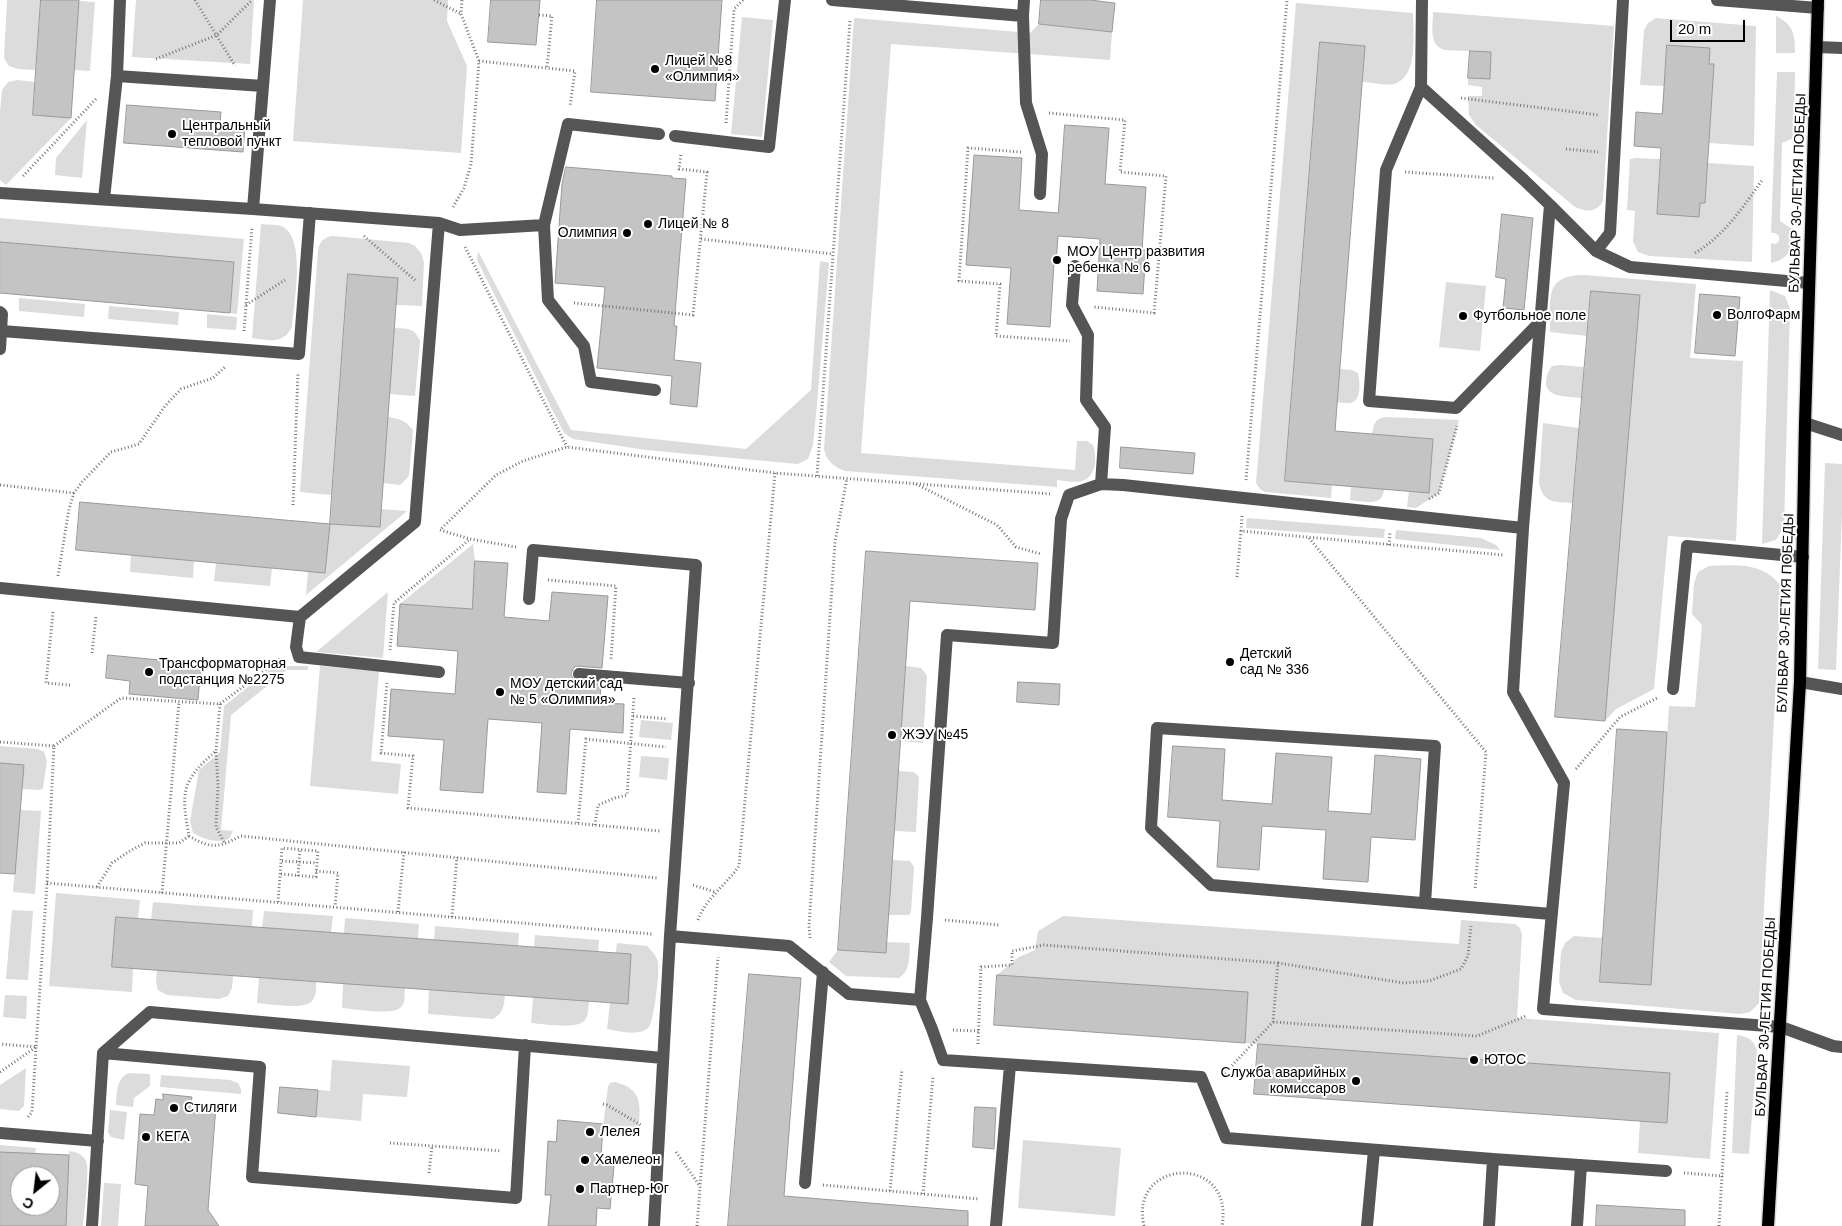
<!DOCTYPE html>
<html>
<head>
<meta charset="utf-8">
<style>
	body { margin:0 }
	#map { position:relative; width:1842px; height:1226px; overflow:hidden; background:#fff; font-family:Arial,sans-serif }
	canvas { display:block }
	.north { position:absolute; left:10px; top:1166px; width:50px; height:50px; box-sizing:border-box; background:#fff; border:1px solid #999; border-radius:50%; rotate:209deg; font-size:14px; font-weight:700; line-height:20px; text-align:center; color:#000 }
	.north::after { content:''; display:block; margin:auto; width:18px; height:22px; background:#000; clip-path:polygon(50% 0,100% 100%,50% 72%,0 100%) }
	.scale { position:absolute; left:1670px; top:20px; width:75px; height:22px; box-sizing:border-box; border:2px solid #000; border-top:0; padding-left:6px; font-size:15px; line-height:18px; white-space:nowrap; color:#000; -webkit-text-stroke:4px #fff; paint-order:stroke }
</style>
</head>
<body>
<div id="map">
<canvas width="1842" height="1226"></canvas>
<div class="north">С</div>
<div class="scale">20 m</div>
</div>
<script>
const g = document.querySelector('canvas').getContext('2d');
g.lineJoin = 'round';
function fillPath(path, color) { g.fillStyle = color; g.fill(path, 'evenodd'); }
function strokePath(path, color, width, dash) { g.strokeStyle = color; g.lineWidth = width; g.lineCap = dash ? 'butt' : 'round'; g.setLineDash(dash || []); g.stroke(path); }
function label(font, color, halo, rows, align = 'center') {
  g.font = font + ' Arial,sans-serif'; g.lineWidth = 4; g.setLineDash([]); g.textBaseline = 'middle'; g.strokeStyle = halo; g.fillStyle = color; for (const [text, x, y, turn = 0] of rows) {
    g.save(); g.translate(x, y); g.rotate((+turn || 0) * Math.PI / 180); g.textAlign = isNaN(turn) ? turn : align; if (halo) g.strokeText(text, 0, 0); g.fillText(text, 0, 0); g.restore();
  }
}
fillPath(new Path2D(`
	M7,0H41L36,70L18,69L9,66L4,58Z
	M136,0H254L250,64L132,57Z
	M303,0H448L447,21L467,66L461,153L293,141Z
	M79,1L95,2L90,71L74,70Z
	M1296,3L1413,13C1413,32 1419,77 1394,84C1387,86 1370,82 1362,82L1365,46L1320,43L1285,481L1332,485L1331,498L1265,492L1260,489L1256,483Z
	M1433,12L1614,26L1603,201C1596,213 1587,212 1575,207L1476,125L1469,115L1468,96H1482V87L1468,85V78L1490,79L1491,52L1445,50C1428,45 1433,27 1433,12Z
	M1776,16C1794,25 1795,35 1795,53H1776Z
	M742,17L773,20L762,137L731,134Z
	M854,18L1030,33L1039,24L1112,32L1110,60L891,44L861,453L1075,470L1077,441H1087L1093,445C1097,456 1097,477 1082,481C1075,483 1065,481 1057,480V487L845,471C833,466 827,462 824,449Z
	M1656,18L1756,26L1754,146L1709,143L1713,64H1709V48L1667,45L1664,86L1640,85L1644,30L1648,23Z
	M1777,72H1795L1794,138L1782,143L1780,221L1792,229C1791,248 1792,258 1771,263V243L1776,244L1779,241V236L1775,233H1771Z
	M17,80L35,82L33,115L71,118L6,185L0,180V111L2,90L8,82Z
	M87,120L82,178L55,175L56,158Z
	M1636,158L1660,159L1657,214L1699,217L1700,203L1705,202L1708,163L1754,166L1752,262L1649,256L1638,252L1633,241L1635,211L1627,210L1630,159Z
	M0,218L244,239L237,314L230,313L234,262L0,242Z
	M261,224C267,225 275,224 281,226C307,236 294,303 292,327C283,345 269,340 252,338Z
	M333,236L409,243L415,246L421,253L424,262L422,306L396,305L348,274L332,495L300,492L318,251C319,242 324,237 333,236Z
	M478,251L571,430L746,449L811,390L820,261L829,263L816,415L813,445L808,459L798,464L646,450L573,439L564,433L477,260Z
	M1584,275L1696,284L1690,358L1743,361L1736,541L1668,536L1654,689L1616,709L1605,721L1640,296L1591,291L1587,336L1550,332C1551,300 1543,275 1584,275Z
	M1446,282L1486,286L1480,351L1439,347Z
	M1770,290L1785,296L1790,309L1784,527L1776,540L1762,544Z
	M19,298L85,304L84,317L19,311Z
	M109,306L179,312L178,325L108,319Z
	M207,314L237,317L236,330L207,328Z
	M394,328C408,329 414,327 420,341L415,396L389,394Z
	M1560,365L1584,367L1582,398C1569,396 1545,399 1546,381C1547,374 1548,372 1552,366Z
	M1340,369L1352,370L1358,373C1360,382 1362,401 1350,403C1346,404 1341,402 1337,402Z
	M388,417C400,419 405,420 413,430L409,476L400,485L383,483Z
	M1386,417L1459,420L1439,493L1416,508L1407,507L1409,491L1429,492L1433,439L1372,434C1374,423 1375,419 1386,417Z
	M1543,423L1579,428L1573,503C1556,502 1543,504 1539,483Z
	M1825,463L1842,464V512L1836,670L1818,669Z
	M1351,487L1384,489C1383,508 1363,501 1350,500Z
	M381,509L407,511L306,595L308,571L325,572L330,524L379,527Z
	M1247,518L1385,529L1384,538L1246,528Z
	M1396,530L1481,538L1496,545L1500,550L1395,539Z
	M473,544L475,561L472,609L400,604Z
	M131,555L194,561L193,578L130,572Z
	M216,563L272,568L270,586L214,581Z
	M1709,566C1738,565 1762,562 1781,586L1759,1003L1750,1012L1740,1014L1576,1000L1563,993L1559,982L1561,952L1565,943L1574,936L1603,938L1600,982L1651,985L1669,706L1695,707L1702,625L1692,614L1694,583L1698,572Z
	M388,592L383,658L316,652Z
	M274,666H308V670H287L231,715L221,830L233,831L229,839C216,843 205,840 193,833L190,821L199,770L220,752L224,706Z
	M320,666L379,671L371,761L401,764L398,794L310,786Z
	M906,666L921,668L927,676L923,743L900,741Z
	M641,720L673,723L671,740L639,737Z
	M0,746L38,749L44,752L47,761L43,788L40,790L22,789L0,762Z
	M641,756L669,758L667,780L639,777Z
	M898,771L914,772L919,777L916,832L894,831Z
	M20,810L41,811L35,894L13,892Z
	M892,860L910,861L914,867L911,912L909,915H888Z
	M56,893L140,900L138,919L112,967L133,969L132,992L49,986Z
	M153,902L253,910L252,927L151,920Z
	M12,910L33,911L28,980L6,979Z
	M264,911L333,916L331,933L262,928Z
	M1063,916L1459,944L1461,920L1515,924L1520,928L1522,935L1517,1018L1719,1033L1710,1159L1638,1153L1640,1121L1667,1123L1670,1073L1245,1043L1248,992L997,975L1019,957L1035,950L1038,931Z
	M345,918L419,924L418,939L344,934Z
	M435,926L519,933L518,946L434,941Z
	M535,935L599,940L598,952L534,948Z
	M886,942L910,943C909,957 911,970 899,978L846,976L829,962L838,950L885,953Z
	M617,943L647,946C652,951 656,955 658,962C660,970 654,1021 649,1027C640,1037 618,1031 607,1029Z
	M157,970L233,976L232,988L228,996L219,999L167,995L158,990L156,982Z
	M259,978L316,981C316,988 317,995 312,1001C305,1010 270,1004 257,1003Z
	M343,983L405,988C404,994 406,1003 401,1007C393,1016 354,1009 342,1008Z
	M429,990L505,995C504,1007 503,1013 493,1019L428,1014Z
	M5,995L27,996L26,1019L3,1017Z
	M533,997L589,1001C588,1007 589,1015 585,1020C578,1030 543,1024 531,1023Z
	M1737,1035C1748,1037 1753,1039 1757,1050L1749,1154L1732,1153Z
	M332,1060L410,1066L407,1097L363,1094L361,1121L316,1117L318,1090L330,1091Z
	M26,1068L24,1106L19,1111L0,1109V1085Z
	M129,1073L150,1074V1086L134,1098L133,1107L116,1105C117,1093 116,1078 129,1073Z
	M161,1075L230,1080L238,1083L241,1089V1094L160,1087Z
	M615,1082C647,1090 639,1111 638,1137L602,1135L608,1087L610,1083Z
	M110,1110L127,1112L124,1140L111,1137L108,1132Z
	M1023,1140L1121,1148L1115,1216L1018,1208Z
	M0,1145L36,1148L35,1154L0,1152Z
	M69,1151C77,1152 82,1154 86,1161C90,1171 84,1213 83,1226H66Z
	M104,1183L121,1184L118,1226H101Z`), '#dcdcdc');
const building = new Path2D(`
	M41,0H79L71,118L33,115Z
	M491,0H540L536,45L488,42Z
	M597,0H722L715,101L591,92Z
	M1041,0H1090L1115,3L1112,32L1039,24Z
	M1320,42L1365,46L1335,431L1433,439L1429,493L1285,481Z
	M1667,45L1710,48L1709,64H1714L1705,203H1700L1699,217L1657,214L1661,148L1634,146L1636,112L1662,114Z
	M1470,51L1491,52L1490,79L1468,78Z
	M127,105L221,112L220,124L245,127L243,152L124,143Z
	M1065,125L1109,128L1105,184L1146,187L1142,250H1146L1143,294L1097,291L1100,239L1058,236L1056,263H1054L1050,327L1007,324L1011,268L966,265L974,155L1022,158L1019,210L1058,213Z
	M566,167L672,176V178L686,179L674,326H677L674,360L701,363L697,407L670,404L672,376L597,368L605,287L555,283L562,184Z
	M1502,214L1533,218L1524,310L1503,308L1506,279L1496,277Z
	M0,242L234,262L230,313L0,293Z
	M348,274L398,278L380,527L330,524Z
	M1591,291L1640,295L1605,721L1555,717Z
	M1700,294L1740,297L1735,356L1695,353Z
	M1121,447L1195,453L1193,474L1120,468Z
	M80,502L330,524L325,573L76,550Z
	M866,551L1038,563L1035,610L910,601L886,953L838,950Z
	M475,561L508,563L504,617L549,621L552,592L608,596L602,668L576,666L573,669L571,674L574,680L578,682L601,684L600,703L624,704L623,733L570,729L566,794L537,792L542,723L488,719L483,793L440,790L444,740L388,736L391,689L455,694L458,651L397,646L400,604L472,609Z
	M108,655L201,664L198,700L129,694L130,681L106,678Z
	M1018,682L1060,684L1059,705L1017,702Z
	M1617,729L1667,732L1651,985L1600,982Z
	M1173,746L1225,749L1222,800L1272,804L1276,753L1332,757L1328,811L1371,814L1375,755L1421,759L1415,840L1371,837L1368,882L1323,879L1326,830L1262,826L1259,870L1217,867L1220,821L1168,817Z
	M0,763L24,765L15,874L0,873Z
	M116,917L631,954L628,1004L112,967Z
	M749,974L801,978L784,1196L968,1211V1226H728Z
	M997,975L1248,992L1245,1043L994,1025Z
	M1258,1044L1670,1073L1667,1123L1254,1094Z
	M280,1087L318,1090L316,1117L278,1113Z
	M163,1094L192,1097L191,1103L216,1105L208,1210L219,1226H145L148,1186L135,1184L140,1114L154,1115L156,1099L163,1100Z
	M975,1107L996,1108L994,1149L973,1147Z
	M558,1120L603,1124L601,1158L614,1159V1166L610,1209L597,1208L596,1226H548L551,1195H545L548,1141L556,1142Z
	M0,1152L69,1155L66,1226H0ZM20,1176H50V1206H20Z
	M1597,1205L1685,1210V1226H1596Z`);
fillPath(building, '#c4c4c4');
strokePath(building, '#999', 1);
const major = new Path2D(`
	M1768,1226L1800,682L1805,423L1818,0`);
strokePath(major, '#dbdbdb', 15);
strokePath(new Path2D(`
	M195,0L235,66
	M434,0L461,14
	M539,15L552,16L547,68
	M156,59L217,35L251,1
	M479,61L575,71L570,106
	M1461,98L1599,115
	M1049,113L1125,120L1120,172L1166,176L1154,313L1094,307
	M726,123L734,9L743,0
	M1566,149L1598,152
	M1021,152L968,148L959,281L1000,284L996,336L1070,341
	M1405,172L1494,178
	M23,176L96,99
	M453,207L464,188L471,164L479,61L461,14L462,0
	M364,236L416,281
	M701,239L833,254
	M465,247L567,447
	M1695,253C1725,235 1743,207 1763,179
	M574,303L693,315L707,172L679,169L681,154
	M246,305L285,280
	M244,331L252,227
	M817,476L850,21
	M1246,480L1287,0
	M916,484L997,525L1016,547L1041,554
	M0,485L74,493
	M1429,499L1439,493L1457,426
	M293,505L298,372
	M1242,516L1241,531L1503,555
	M1309,538L1486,752L1475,890
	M1389,545L1390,532
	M516,547L470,539L440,530L496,475L523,461L567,447L775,473L1051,494
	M58,576L69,509L74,493L82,482L111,452L139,444L165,406L181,389L213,378L225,367
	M1237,577L1241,531
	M548,580L616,586L611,659
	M53,612L46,683L70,685
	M390,650L394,603L470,539
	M92,653L96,616
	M387,683L381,753L413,756L408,808L660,831
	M220,704L216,751C181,781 181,792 189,836C211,849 218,848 241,836L657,878
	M633,716L668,719
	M0,742L54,746L47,883L36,1047L0,1044
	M54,746L121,698L220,704L280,659
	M216,752L218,785L216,827L225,844
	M1576,769L1620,717L1657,698
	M578,823L586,739L666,747
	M595,825L598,805L615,798L627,795L634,697
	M282,861L317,863
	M316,871L338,873L335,907
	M298,876L300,849
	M47,883L652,934
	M693,885L715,892
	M97,887L112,863L128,852L145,843H179L189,836
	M162,893L179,702
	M278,902L282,848L318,851L316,877L281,874
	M398,912L404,852
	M452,917L457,857
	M698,920C706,898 726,885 739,866L775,473
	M945,920L999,925
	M810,938L809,926L835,542L847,478
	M1278,963L1404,983L1429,981L1461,969L1468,956L1471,926
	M1273,1022L1477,1036L1526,1016
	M953,1030L979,1031
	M978,1044L981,967L1012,965V951L1044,945L1278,963L1273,1022L1225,1073L1219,1074
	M0,1072L36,1047
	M603,1104L607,1105L641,1125
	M28,1117L32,1112L36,1047
	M390,1143L501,1151
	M676,1152L700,1186
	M429,1173L432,1146
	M1684,1173L1723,1176
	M823,1185L979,1199
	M890,1191L902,1069
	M923,1194L933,1076
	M697,1226L718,957
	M1144,1226C1128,1158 1235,1153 1222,1226
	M1719,1226L1727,1091`), '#777', 3, [1, 2.5]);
strokePath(new Path2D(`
	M832,0L1023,16L1024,0
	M1422,0L1421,87L1524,180L1550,205
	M1717,0L1818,8
	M1023,16L1026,103L1042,154L1040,194
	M1817,47L1842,48
	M117,76L120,0
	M1421,87L1386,170L1369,401L1456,408L1539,323
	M675,136L769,147L785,0
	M0,193L253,209L439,223L460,230L544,225L568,124L659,134
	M104,199L117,76L263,86
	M253,209L270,0
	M439,223L415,522L300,617L296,647L299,657L439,672
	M544,225L548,300L584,346L591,382L655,390
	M1596,251L1610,233L1623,0
	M1075,266L1072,305L1088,335L1086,400L1105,427L1101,484
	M0,312L2,314L0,349
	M2,331L299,354L310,213
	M1805,423L1842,435
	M1523,528L1513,692L1564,783L1543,1009L1781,1027L1833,1046L1842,1047
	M0,588L300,617
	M529,599L533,550L696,565L670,936L654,1226
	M579,674L689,683
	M1800,682L1842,689
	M1673,689L1687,546L1803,557
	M1425,903L1435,746L1157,728L1151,828L1211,885L1551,914
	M670,936L789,946L849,994L920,1000L927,918L947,635L1053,643L1061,519L1069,495L1101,484L1123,485L1523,528L1550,205L1596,251L1630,267L1809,283
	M920,1000L932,1029L943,1060L1201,1077L1226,1138L1493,1159L1489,1226
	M103,1053L260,1067L252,1177L516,1198L525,1045
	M0,1133L98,1141
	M1493,1159L1666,1171
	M805,1183L823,972
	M92,1226L103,1053L150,1012L663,1058
	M996,1226L1010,1065
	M1367,1226L1374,1150
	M1577,1226L1581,1165`), '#555', 12);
strokePath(major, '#000', 12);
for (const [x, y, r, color] of [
	[655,69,5,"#000"],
	[172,134,5,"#000"],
	[648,224,5,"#000"],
	[627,233,5,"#000"],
	[1057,260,5,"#000"],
	[1717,315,5,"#000"],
	[1463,316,5,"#000"],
	[1230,662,5,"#000"],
	[149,672,5,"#000"],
	[500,692,5,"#000"],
	[892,735,5,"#000"],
	[1474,1060,5,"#000"],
	[1356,1081,5,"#000"],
	[174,1108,5,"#000"],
	[590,1132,5,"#000"],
	[146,1137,5,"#000"],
	[585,1160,5,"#000"],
	[580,1189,5,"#000"]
]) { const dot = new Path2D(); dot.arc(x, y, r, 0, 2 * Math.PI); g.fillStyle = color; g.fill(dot); strokePath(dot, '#fff', 2); }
label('14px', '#000', '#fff', [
	["Лицей №8",665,61],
	["«Олимпия»",665,77],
	["Центральный",182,126],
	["тепловой пункт",182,142],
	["Лицей № 8",658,224],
	["Олимпия",617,233,"right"],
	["МОУ Центр развития",1067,252],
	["ребенка № 6",1067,268],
	["ВолгоФарм",1727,315],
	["Футбольное поле",1473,316],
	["Детский",1240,654],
	["сад № 336",1240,670],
	["Трансформаторная",159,664],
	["подстанция №2275",159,680],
	["МОУ детский сад",510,684],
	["№ 5 «Олимпия»",510,700],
	["ЖЭУ №45",902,735],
	["ЮТОС",1484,1060],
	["Служба аварийных",1346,1073,"right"],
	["комиссаров",1346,1089,"right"],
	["Стиляги",184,1108],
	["Лелея",600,1132],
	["КЕГА",156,1137],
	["Хамелеон",595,1160],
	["Партнер-Юг",590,1189]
], 'left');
label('14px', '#000', '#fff', [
	["БУЛЬВАР 30-ЛЕТИЯ ПОБЕДЫ",1798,193,-88],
	["БУЛЬВАР 30-ЛЕТИЯ ПОБЕДЫ",1786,613,-88],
	["БУЛЬВАР 30-ЛЕТИЯ ПОБЕДЫ",1766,1017,-87]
]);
</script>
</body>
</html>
